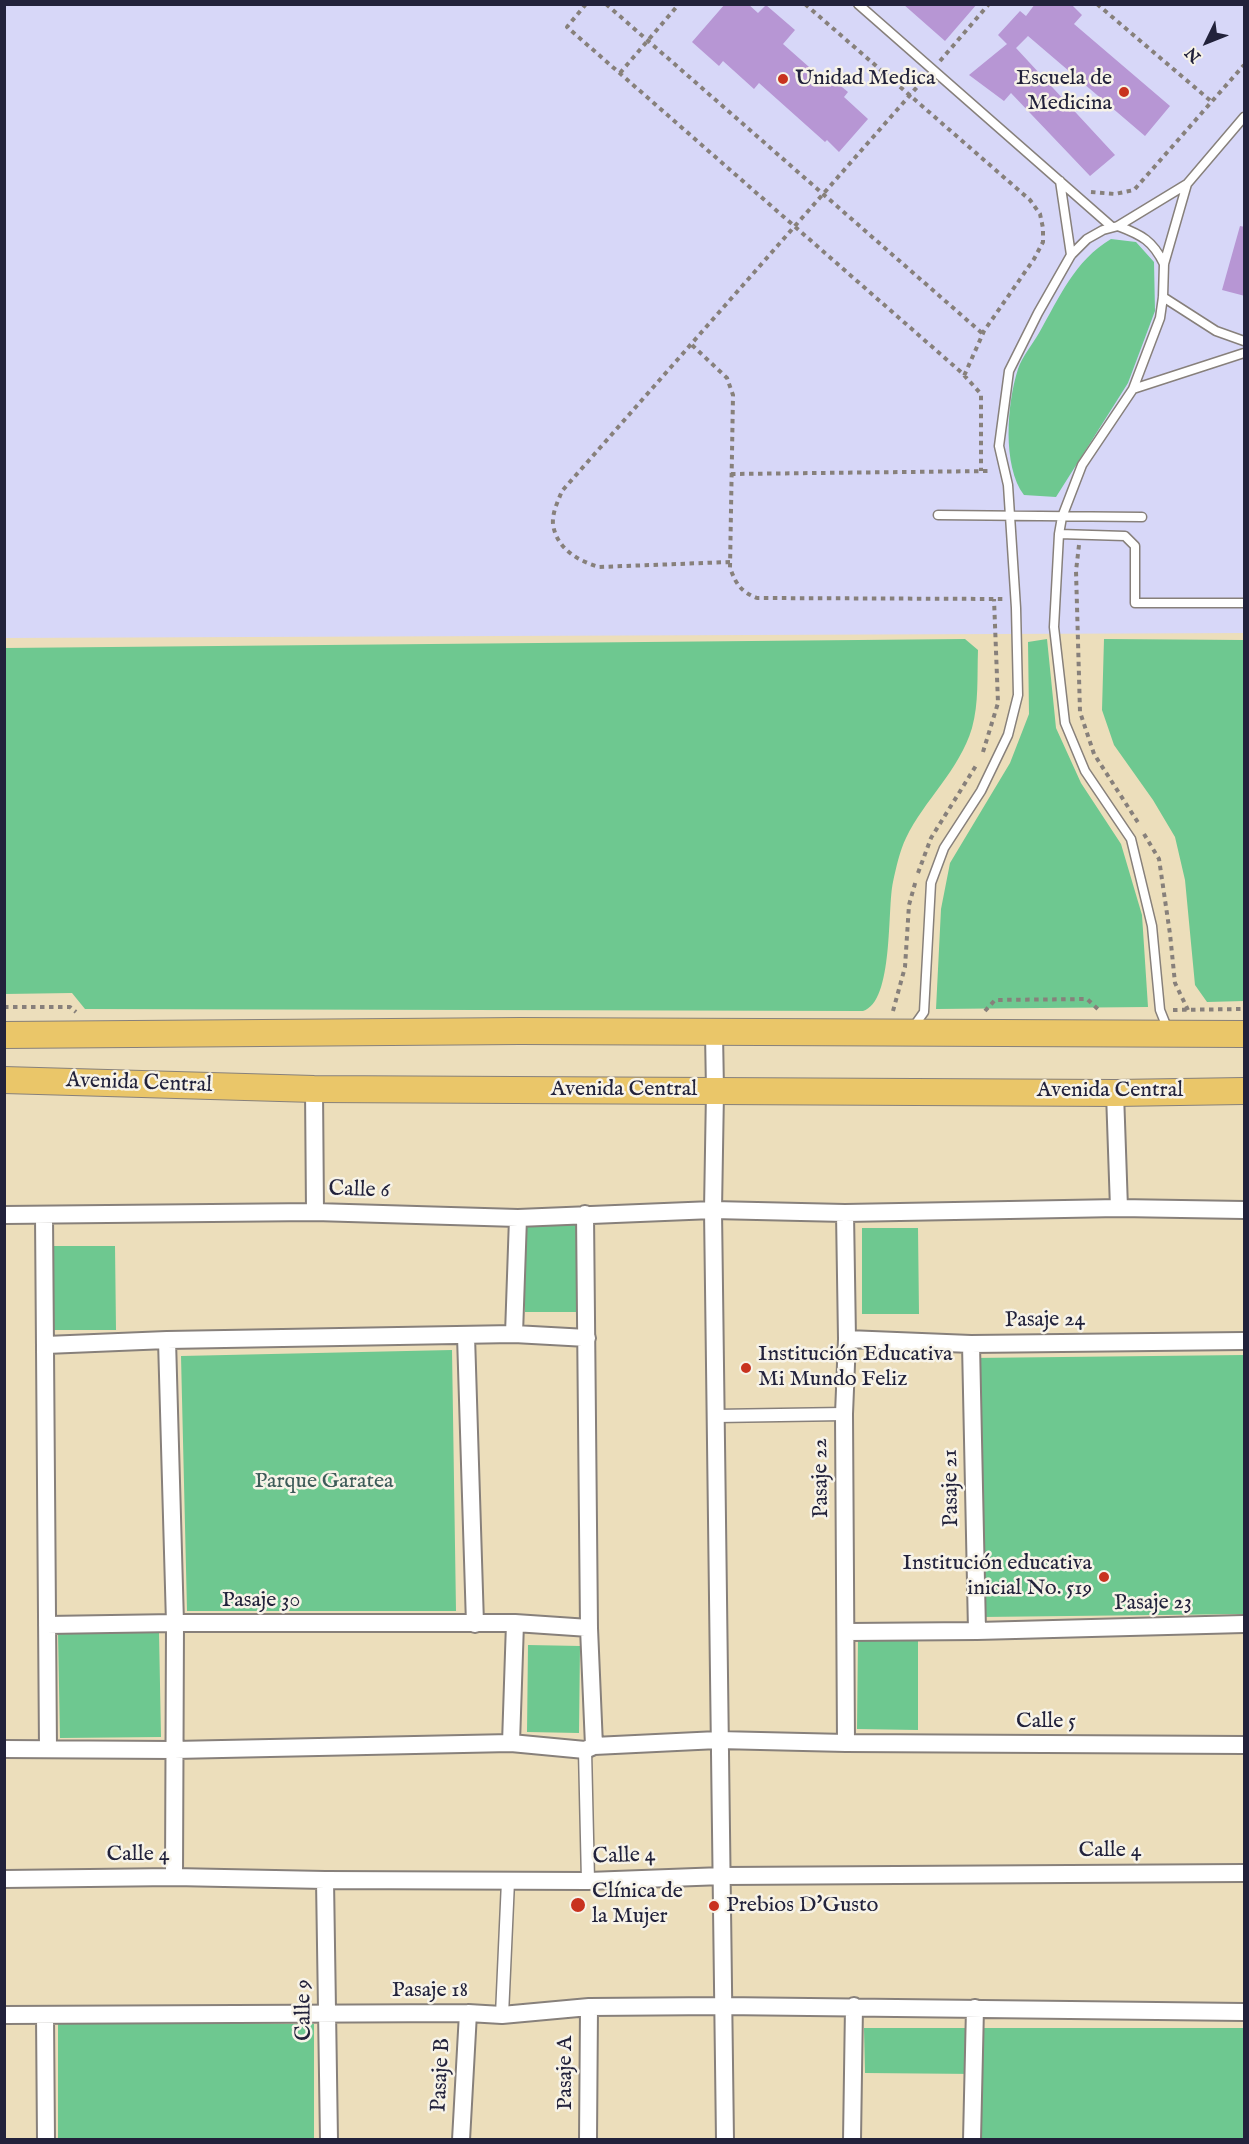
<!DOCTYPE html>
<html>
<head>
<meta charset="utf-8">
<style>
	body { margin:0 }
	#map { position:relative; width:1249px; height:2144px; overflow:hidden; background:#ecdebb; font-family:"IM FELL English",serif }
	canvas { display:block }
	.frame { position:absolute; inset:0; border:6px solid #22223b; pointer-events:none }
	.north { position:absolute; left:1177px; top:12px; width:60px; height:60px; -webkit-text-stroke:4px #f7f3e8; paint-order:stroke; rotate:227deg; font-size:16px; font-weight:700; line-height:24px; text-align:center; color:#22223b }
	.north::after { content:''; display:block; margin:auto; width:21px; height:27px; background:#22223b; clip-path:polygon(50% 0,100% 100%,50% 72%,0 100%) }
</style>
</head>
<body>
<div id="map">
<canvas width="1249" height="2144"></canvas>
<div class="frame"></div>
<div class="north">N</div>
</div>
<script>
const g = document.querySelector('canvas').getContext('2d');
g.lineJoin = 'round';
function fillPath(path, color) { g.fillStyle = color; g.fill(path, 'evenodd'); }
function strokePath(path, color, width, dash) { g.strokeStyle = color; g.lineWidth = width; g.lineCap = dash ? 'butt' : 'round'; g.setLineDash(dash || []); g.stroke(path); }
function label(font, color, halo, rows, align = 'center') {
  g.font = font + ' "IM FELL English",serif'; g.lineWidth = 5; g.setLineDash([]); g.textBaseline = 'middle'; g.strokeStyle = halo; g.fillStyle = color; for (const [text, x, y, turn = 0] of rows) {
    g.save(); g.translate(x, y); g.rotate((+turn || 0) * Math.PI / 180); g.textAlign = isNaN(turn) ? turn : align; if (halo) g.strokeText(text, 0, 0); g.fillText(text, 0, 0); g.restore();
  }
}
fillPath(new Path2D(`
	M4,5H1244V633L5,638Z`), '#d7d7f8');
fillPath(new Path2D(`
	M1111,239L1136,242L1154,262L1155,311L1128,383L1056,497L1024,495C1002,466 1007,403 1018,369C1022,357 1032,345 1039,333C1059,298 1075,260 1111,239Z
	M965,639L978,650C977,676 979,703 972,728C959,771 925,799 906,838C900,850 896,868 893,882C887,908 894,1002 863,1011L85,1009L72,993L5,994V648Z
	M1047,639L1056,728L1081,783L1121,844L1142,915L1148,1007L936,1009L941,909L950,863L1010,763L1029,714L1028,642Z
	M1104,639L1244,640V1001L1207,1002L1195,985L1185,880L1175,837L1153,800L1114,745L1102,710Z
	M525,1223H578V1312H525Z
	M862,1228H918L919,1314H862Z
	M53,1246H115L116,1330H54Z
	M452,1350L456,1611H187L181,1356Z
	M1244,1355V1614L982,1617L972,1358Z
	M159,1632L161,1737L60,1738L58,1633Z
	M858,1638L918,1639V1730L857,1729Z
	M528,1645L580,1646L579,1733L527,1732Z
	M58,2023L314,2024V2139L58,2140Z
	M864,2028H1244V2139H977L976,2074L865,2073Z`), '#6ec890');
fillPath(new Path2D(`
	M725,4H748L758,13L766,5L795,30L783,44L826,82L830,77L848,92L844,97L868,119L839,152L827,140L825,142L759,83L754,89L723,61L719,66L692,42Z
	M903,4H977L945,41Z
	M1035,4H1071L1082,15L1074,24L1170,106L1145,136L1028,36L1016,48L1115,155L1090,176L1011,93L1004,101L969,75L1007,44L998,35L1020,11L1026,16Z
	M1240,226L1245,227V296L1222,290Z`), '#b796d4');
const service = new Path2D(`
	M858,4L1112,227
	M1060,181L1071,255
	M1118,226C1142,235 1153,241 1164,264
	M1163,297L1216,331L1244,341
	M1133,389L1244,353
	M938,515L1142,517
	M1059,534L1125,536L1135,546V603H1244
	M912,1029L924,1012L931,883L944,848L981,791L1008,735L1018,695L1016,608L1008,485L999,446L1009,371L1038,313L1071,255L1087,239L1103,230L1118,226L1187,184L1244,117
	M1168,1030L1160,1010L1152,926L1131,839L1085,771L1065,723L1054,627L1059,534L1062,517L1082,465L1133,389L1160,318L1163,297L1164,264L1187,184`);
const pedestrian = new Path2D(`
	M716,1416L844,1414
	M585,1750L588,1881
	M502,2015L508,1881`);
const minor = new Path2D(`
	M714,1033L715,1091L713,1210L725,2140
	M314,1089L315,1212
	M1115,1093L1119,1208
	M845,1213L847,1339L844,1414L846,1743
	M585,1214L589,1628L594,1746
	M4,1215L315,1212L518,1218L713,1210L845,1213L1119,1208L1244,1210
	M44,1215L48,1749
	M514,1334L518,1218
	M466,1336L475,1624
	M847,1339L971,1344L1244,1341
	M167,1340L175,1623L174,1877
	M971,1344L977,1631
	M46,1345L167,1340L514,1334L587,1338
	M47,1625L175,1623H515L589,1628
	M847,1632L977,1631L1244,1624
	M511,1743L515,1623
	M4,1749L174,1750L511,1743L585,1750L594,1746L718,1740L846,1743L1244,1745
	M4,1879L174,1877L325,1880L588,1881L723,1876L1244,1873
	M325,1880L329,2140
	M4,2015L468,2013L502,2015L589,2007L722,2006L1244,2012
	M45,2015L46,2140
	M461,2140L468,2013
	M588,2140L589,2007
	M852,2140L854,2006
	M972,2140L975,2008`);
const primary = new Path2D(`
	M4,1035L520,1031L1244,1034
	M4,1080L314,1089L1115,1093L1244,1091`);
strokePath(service, '#87807b', 11);
strokePath(pedestrian, '#87807b', 15);
strokePath(minor, '#87807b', 20);
strokePath(primary, '#87807b', 28);
strokePath(new Path2D(`
	M586,4L567,27L962,373L981,394V471
	M606,4L983,334
	M805,4L1030,200L1040,214L1043,228V242L1034,259L984,331L964,376
	M1097,4L1212,102
	M940,61L989,4
	M620,73L679,4
	M1091,192L1115,194L1134,190L1244,65
	M692,345L727,378L733,395L730,568C736,584 741,592 757,598L1005,599
	M731,474L992,471
	M1079,545L1076,571L1080,712L1094,754L1139,824
	M730,562L599,567C578,561 556,548 553,524C552,513 558,501 562,491L925,78
	M983,752L998,703L994,599
	M1144,834L1159,859L1170,934L1175,983L1188,1010
	M918,873L931,838L977,764
	M4,1007H70L76,1012
	M1173,1010L1244,1009
	M893,1011L905,967L909,905L916,880
	M985,1011L995,1000L1087,999L1100,1011`), '#87807b', 4, [4.5, 4.5]);
strokePath(service, '#fff', 8);
strokePath(pedestrian, '#fff', 12);
strokePath(minor, '#fff', 16);
strokePath(primary, '#eac669', 26);
for (const [x, y, r, color] of [
	[783,79,6,"#c8321e"],
	[1124,92,6,"#c8321e"],
	[746,1368,6,"#c8321e"],
	[1104,1577,6,"#c8321e"],
	[578,1905,8,"#c8321e"],
	[714,1906,6,"#c8321e"]
]) { const dot = new Path2D(); dot.arc(x, y, r, 0, 2 * Math.PI); g.fillStyle = color; g.fill(dot); strokePath(dot, '#f7f3e8', 2); }
label('22px', '#22223b', '#f7f3e8', [
	["Unidad Medica",795,79],
	["Escuela de",1112,79,"right"],
	["Medicina",1112,104,"right"],
	["Institución Educativa",758,1355],
	["Mi Mundo Feliz",758,1380],
	["Institución educativa",1092,1564,"right"],
	["inicial No. 519",1092,1589,"right"],
	["Clínica de",592,1892],
	["la Mujer",592,1917],
	["Prebios D'Gusto",726,1906]
], 'left');
label('22px', '#22223b', '#f7f3e8', [
	["Avenida Central",139,1084,2],
	["Avenida Central",624,1090],
	["Avenida Central",1110,1091],
	["Calle 6",359,1191,2],
	["Pasaje 24",1045,1321,-1],
	["Pasaje 22",822,1478,-91],
	["Pasaje 21",952,1488,-91],
	["Pasaje 30",261,1601],
	["Pasaje 23",1153,1604,-1],
	["Calle 5",1046,1722],
	["Calle 4",1110,1851],
	["Calle 4",138,1855],
	["Calle 4",624,1857,-2],
	["Pasaje 18",430,1991],
	["Calle 9",305,2010,-91],
	["Pasaje A",566,2073,-90],
	["Pasaje B",442,2075,-87]
]);
label('22px', '#3d5c59', '#f7f3e8', [
	["Parque Garatea",324,1482]
]);
</script>
</body>
</html>
